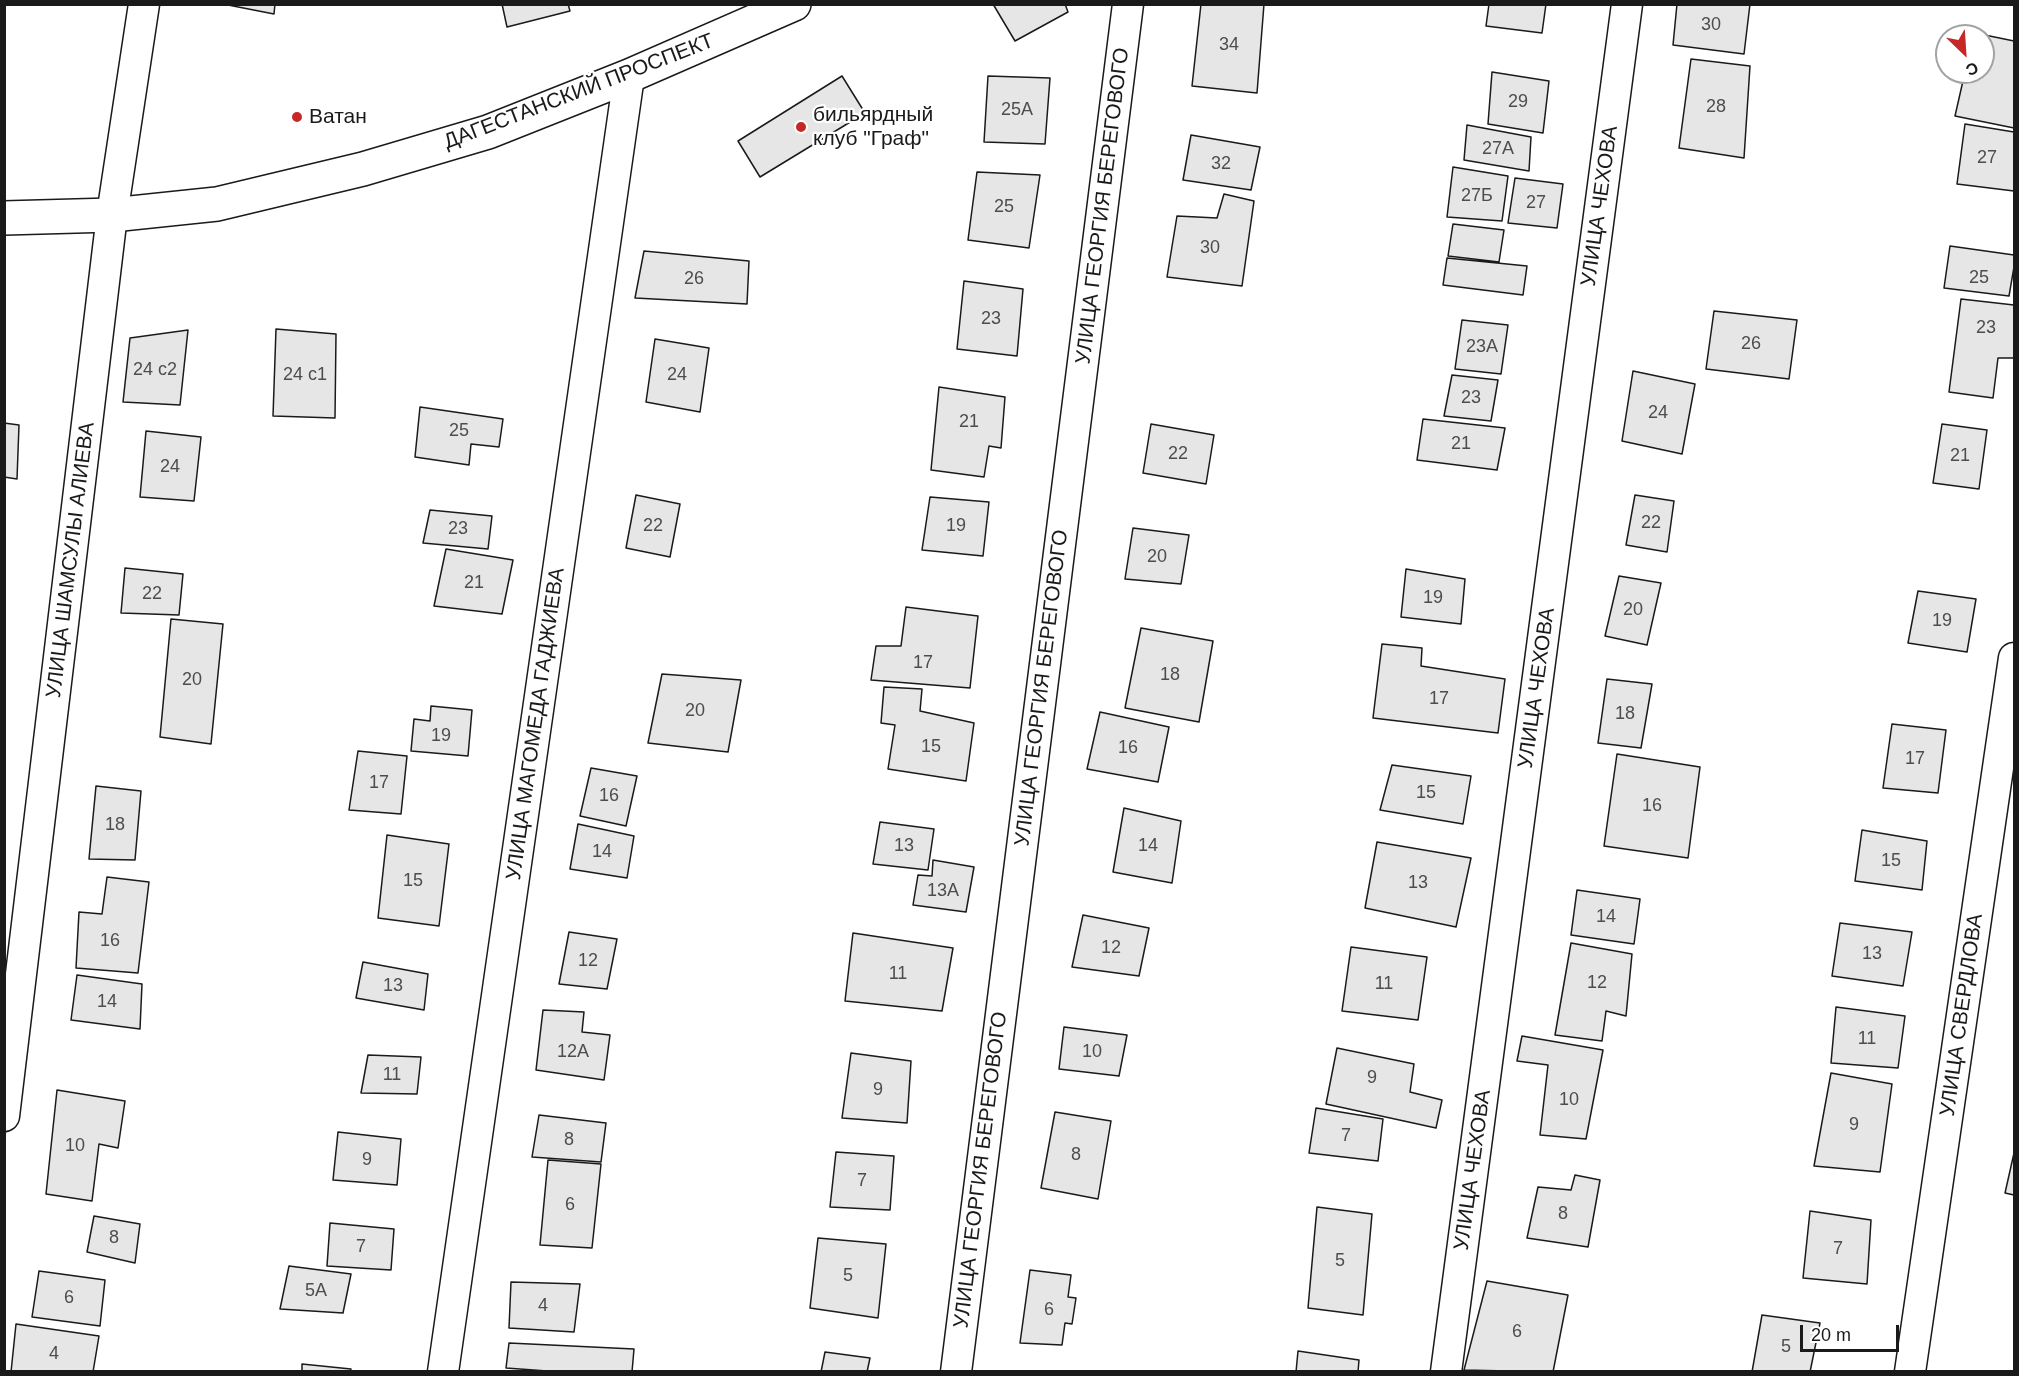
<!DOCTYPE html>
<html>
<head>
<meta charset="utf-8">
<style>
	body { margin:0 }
	#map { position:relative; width:2019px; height:1376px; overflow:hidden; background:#fff; font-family:Arial,sans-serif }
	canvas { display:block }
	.frame { position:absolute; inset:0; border:6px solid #1a1a1a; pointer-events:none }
	.north { position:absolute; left:1935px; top:24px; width:60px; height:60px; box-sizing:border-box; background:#fff; border:2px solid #a3a3a3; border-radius:50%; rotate:155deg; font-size:16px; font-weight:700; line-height:24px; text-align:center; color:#1a1a1a }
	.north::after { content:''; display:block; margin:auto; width:21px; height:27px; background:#c62828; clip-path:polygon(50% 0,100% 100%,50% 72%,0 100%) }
	.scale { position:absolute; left:1800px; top:1325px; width:99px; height:27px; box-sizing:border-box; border:3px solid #1a1a1a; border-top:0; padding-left:8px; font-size:18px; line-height:21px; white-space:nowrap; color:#1a1a1a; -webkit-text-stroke:4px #fff; paint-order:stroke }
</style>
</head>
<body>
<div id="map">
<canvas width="2019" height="1376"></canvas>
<div class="frame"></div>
<div class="north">С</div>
<div class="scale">20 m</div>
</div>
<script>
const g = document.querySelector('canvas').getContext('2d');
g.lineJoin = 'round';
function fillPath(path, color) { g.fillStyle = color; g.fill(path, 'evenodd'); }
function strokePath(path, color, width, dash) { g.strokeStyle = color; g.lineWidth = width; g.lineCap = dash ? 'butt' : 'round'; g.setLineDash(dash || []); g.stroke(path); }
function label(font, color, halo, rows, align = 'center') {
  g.font = font + ' Arial,sans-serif'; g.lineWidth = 4.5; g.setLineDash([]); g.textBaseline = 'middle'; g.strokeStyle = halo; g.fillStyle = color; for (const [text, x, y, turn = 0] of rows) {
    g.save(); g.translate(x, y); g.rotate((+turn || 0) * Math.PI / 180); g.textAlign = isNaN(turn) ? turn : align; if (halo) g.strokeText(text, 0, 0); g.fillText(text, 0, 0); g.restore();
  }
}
const building = new Path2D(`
	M223,4H275L274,14Z
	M502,4H568L570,11L507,27Z
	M993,4H1065L1068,12L1015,41Z
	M1201,4H1264L1257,93L1192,86Z
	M1489,4H1546L1542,33L1486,26Z
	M1677,4H1750L1744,54L1673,45Z
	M1975,33L2014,41V128L1955,116L1965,72H1983V36H1974Z
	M1691,59L1750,66L1744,158L1679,148Z
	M1492,72L1549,81L1543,133L1488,124Z
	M842,76L865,113L760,177L738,141Z
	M988,76L1050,78L1045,144L984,142Z
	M1965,124L2014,132V191L1957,184Z
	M1467,125L1531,137L1529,171L1464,160Z
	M1191,135L1260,147L1251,190L1183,180Z
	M1453,167L1508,176L1502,221L1447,217Z
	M977,172L1040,175L1029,248L968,240Z
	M1515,178L1563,184L1557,228L1508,223Z
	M1224,194L1254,201L1242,286L1167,277L1177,216L1217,218Z
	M1453,224L1504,230L1499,262L1448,256Z
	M1950,246L2014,255V267L2009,296L1944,288Z
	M644,251L749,261L747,304L635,298Z
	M1447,258L1527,266L1523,295L1443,285Z
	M964,281L1023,289L1017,356L957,349Z
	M1961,299L2014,305V358H1998L1993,398L1949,392Z
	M1714,311L1797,320L1789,379L1706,369Z
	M1462,320L1508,325L1501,374L1455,369Z
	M276,329L336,334L335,418L273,416Z
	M188,330L180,405L123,402L130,338Z
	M655,339L709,348L700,412L646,402Z
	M1633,371L1695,384L1682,454L1622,441Z
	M1452,375L1498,380L1491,421L1444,416Z
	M939,387L1005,397L1001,448L989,446L984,477L931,470Z
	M420,407L503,419L499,447L471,444L469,465L415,457Z
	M1423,419L1505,428L1497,470L1417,460Z
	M4,423L19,425L17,479L4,477Z
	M1151,424L1214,435L1206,484L1143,473Z
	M1942,424L1987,430L1979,489L1933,483Z
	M146,431L201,437L194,501L140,497Z
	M636,495L680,504L670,557L626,548Z
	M1635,495L1674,501L1667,552L1626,545Z
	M930,497L989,502L983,556L922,550Z
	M430,510L492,516L488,549L423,543Z
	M1133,528L1189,535L1181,584L1125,579Z
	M446,549L513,560L502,614L434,606Z
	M125,568L183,574L179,615L121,613Z
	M1406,569L1465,579L1461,624L1401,617Z
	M1619,576L1661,583L1647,645L1605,636Z
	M1918,591L1976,599L1967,652L1908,643Z
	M906,607L978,616L970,688L871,680L876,646H901Z
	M171,619L223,624L211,744L160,737Z
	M1141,628L1213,641L1199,722L1125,708Z
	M1382,644L1422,648L1421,666L1505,679L1498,733L1373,718Z
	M662,674L741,680L728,752L648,743Z
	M1607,679L1652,684L1641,748L1598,743Z
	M884,687L922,689L920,711L974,723L966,781L888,769L895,725L881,723Z
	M431,706L472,710L468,756L411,751L414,719L430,721Z
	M1100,712L1169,727L1158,782L1087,769Z
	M1892,724L1946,730L1938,793L1883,788Z
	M358,751L407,756L401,814L349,810Z
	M1617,754L1700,767L1688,858L1604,846Z
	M1392,765L1471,776L1463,824L1380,810Z
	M591,768L637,776L626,826L580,816Z
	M96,786L141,791L135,860L89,859Z
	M1124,808L1181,821L1172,883L1113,872Z
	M880,822L934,829L928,870L873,864Z
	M578,824L634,836L627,878L570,869Z
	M1862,830L1927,841L1922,890L1855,881Z
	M387,835L449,844L439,926L378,918Z
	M1377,842L1471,858L1456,927L1365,908Z
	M933,860L974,867L966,912L913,905L918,875L932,876Z
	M107,877L149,882L138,973L76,968L79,912L102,914Z
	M1577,890L1640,899L1634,944L1571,935Z
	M1083,915L1149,928L1139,976L1072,967Z
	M1840,923L1912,932L1903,986L1832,976Z
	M569,932L617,939L607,989L559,984Z
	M853,933L953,948L942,1011L845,1001Z
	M1571,943L1632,954L1626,1016L1606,1011L1602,1041L1555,1035Z
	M1351,947L1427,957L1418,1020L1342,1011Z
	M363,962L428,974L424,1010L356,998Z
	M77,975L142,984L140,1029L71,1020Z
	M1836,1007L1905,1016L1898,1068L1831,1063Z
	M543,1010L584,1012L582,1032L610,1035L604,1080L536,1070Z
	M1064,1027L1127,1035L1119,1076L1059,1069Z
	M1522,1036L1603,1050L1586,1139L1540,1135L1548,1065L1517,1061Z
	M1337,1048L1414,1064L1410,1092L1442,1100L1436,1128L1326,1104Z
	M851,1053L911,1061L907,1123L842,1118Z
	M368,1055L421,1057L417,1094L361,1093Z
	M1831,1073L1892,1084L1880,1172L1814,1166Z
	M57,1090L125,1101L118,1148L99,1144L92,1201L46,1194Z
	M1316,1108L1383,1119L1378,1161L1309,1153Z
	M1055,1112L1111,1121L1098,1199L1041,1188Z
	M539,1115L606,1123L601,1162L532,1157Z
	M338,1132L401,1139L397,1185L333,1180Z
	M836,1152L894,1156L890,1210L830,1207Z
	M2014,1153V1195L2005,1193Z
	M548,1160L601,1164L592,1248L540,1245Z
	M1575,1175L1600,1180L1588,1247L1527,1238L1538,1187L1571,1190Z
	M1317,1207L1372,1214L1363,1315L1308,1308Z
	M1810,1211L1871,1220L1867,1284L1803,1278Z
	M94,1216L140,1224L135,1263L87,1252Z
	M330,1223L394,1229L391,1270L327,1266Z
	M818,1238L886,1244L878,1318L810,1308Z
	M289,1266L351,1274L343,1313L280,1309Z
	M1030,1270L1071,1275L1068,1297L1076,1298L1072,1324L1065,1323L1062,1345L1020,1343Z
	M39,1271L105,1280L100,1326L32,1317Z
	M1487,1281L1568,1295L1553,1372L1464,1370Z
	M511,1282L580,1284L574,1332L509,1328Z
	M1762,1315L1820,1323L1810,1372H1752Z
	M16,1324L99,1336L93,1372H11Z
	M509,1343L634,1349L632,1372H561L506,1368Z
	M1298,1351L1359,1360L1358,1372H1296Z
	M825,1352L870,1358L867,1372H821Z
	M302,1364L351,1369L350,1372H302Z`);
fillPath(building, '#e6e6e6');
strokePath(building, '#1a1a1a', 1.5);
const street = new Path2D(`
	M4,1116L112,215L144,4
	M443,1372L629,76
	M956,1372L1128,4
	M1446,1372L1627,4
	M1910,1372L2014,658`);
const highway = new Path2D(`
	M4,218L112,215L217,204L363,169L488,132L629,76L794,4`);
strokePath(street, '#1a1a1a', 33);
strokePath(highway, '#1a1a1a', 36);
strokePath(street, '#fff', 30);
strokePath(highway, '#fff', 33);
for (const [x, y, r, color] of [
	[297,117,6,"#c62828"],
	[801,127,6,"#c62828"]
]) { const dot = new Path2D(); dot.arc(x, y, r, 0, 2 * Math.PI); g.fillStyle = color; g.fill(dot); strokePath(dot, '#fff', 2); }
label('18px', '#4d4d4d', null, [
	["30",1711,25],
	["34",1229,45],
	["29",1518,102],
	["28",1716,107],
	["25А",1017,110],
	["27А",1498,149],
	["27",1987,158],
	["32",1221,164],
	["27Б",1477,196],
	["27",1536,203],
	["25",1004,207],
	["30",1210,248],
	["25",1979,278],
	["26",694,279],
	["23",991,319],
	["23",1986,328],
	["26",1751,344],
	["23А",1482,347],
	["24 с2",155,370],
	["24 с1",305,375],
	["24",677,375],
	["23",1471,398],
	["24",1658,413],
	["21",969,422],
	["25",459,431],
	["21",1461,444],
	["22",1178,454],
	["21",1960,456],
	["24",170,467],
	["22",1651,523],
	["22",653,526],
	["19",956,526],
	["23",458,529],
	["20",1157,557],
	["21",474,583],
	["22",152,594],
	["19",1433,598],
	["20",1633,610],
	["19",1942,621],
	["17",923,663],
	["18",1170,675],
	["20",192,680],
	["17",1439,699],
	["20",695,711],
	["18",1625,714],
	["19",441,736],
	["15",931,747],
	["16",1128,748],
	["17",1915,759],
	["17",379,783],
	["15",1426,793],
	["16",609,796],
	["16",1652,806],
	["18",115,825],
	["13",904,846],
	["14",1148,846],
	["14",602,852],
	["15",1891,861],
	["15",413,881],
	["13",1418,883],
	["13А",943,891],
	["14",1606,917],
	["16",110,941],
	["12",1111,948],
	["13",1872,954],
	["12",588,961],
	["11",898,974],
	["12",1597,983],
	["11",1384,984],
	["13",393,986],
	["14",107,1002],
	["11",1867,1039],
	["12А",573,1052],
	["10",1092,1052],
	["11",392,1075],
	["9",1372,1078],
	["9",878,1090],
	["10",1569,1100],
	["9",1854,1125],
	["7",1346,1136],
	["8",569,1140],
	["10",75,1146],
	["8",1076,1155],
	["9",367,1160],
	["7",862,1181],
	["6",570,1205],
	["8",1563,1214],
	["8",114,1238],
	["7",361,1247],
	["7",1838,1249],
	["5",1340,1261],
	["5",848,1276],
	["5А",316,1291],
	["6",69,1298],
	["4",543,1306],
	["6",1049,1310],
	["6",1517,1332],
	["5",1786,1347],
	["4",54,1354]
]);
label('21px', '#1a1a1a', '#fff', [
	["ДАГЕСТАНСКИЙ ПРОСПЕКТ",579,92,-21],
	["УЛИЦА ГЕОРГИЯ БЕРЕГОВОГО",1103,206,-83],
	["УЛИЦА ЧЕХОВА",1600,206,-82],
	["УЛИЦА ШАМСУЛЫ АЛИЕВА",71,560,-83],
	["УЛИЦА ГЕОРГИЯ БЕРЕГОВОГО",1042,688,-83],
	["УЛИЦА ЧЕХОВА",1537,688,-82],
	["УЛИЦА МАГОМЕДА ГАДЖИЕВА",536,724,-82],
	["УЛИЦА СВЕРДЛОВА",1962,1015,-82],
	["УЛИЦА ГЕОРГИЯ БЕРЕГОВОГО",981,1170,-83],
	["УЛИЦА ЧЕХОВА",1473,1170,-82]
]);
label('21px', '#1a1a1a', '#fff', [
	["бильярдный",813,115],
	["клуб \"Граф\"",813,139],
	["Ватан",309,117]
], 'left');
</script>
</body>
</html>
